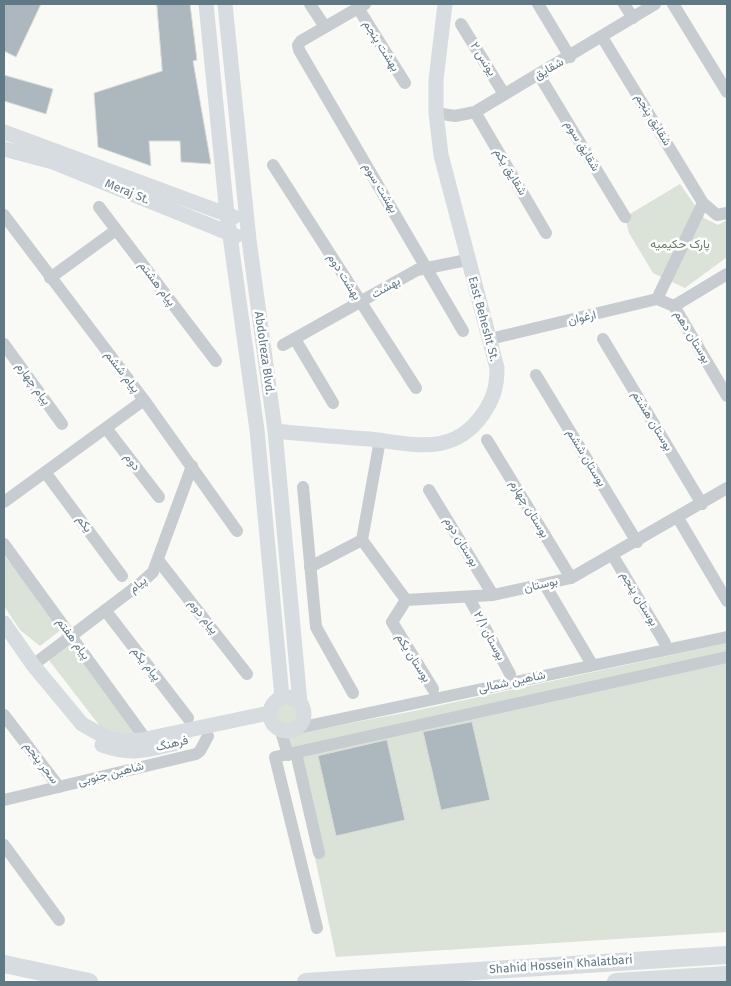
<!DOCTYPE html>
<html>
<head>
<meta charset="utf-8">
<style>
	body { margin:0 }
	#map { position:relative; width:731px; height:986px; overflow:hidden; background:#f9f9f6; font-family:"Fira Sans",sans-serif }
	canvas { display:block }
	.frame { position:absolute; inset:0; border:5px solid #617985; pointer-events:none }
</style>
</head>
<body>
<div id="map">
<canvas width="731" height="986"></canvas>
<div class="frame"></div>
</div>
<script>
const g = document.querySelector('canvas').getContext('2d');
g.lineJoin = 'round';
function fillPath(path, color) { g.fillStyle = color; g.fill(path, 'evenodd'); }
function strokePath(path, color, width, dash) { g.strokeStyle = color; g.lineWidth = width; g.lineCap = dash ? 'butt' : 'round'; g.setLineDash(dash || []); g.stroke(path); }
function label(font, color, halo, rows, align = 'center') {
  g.font = font + ' "Fira Sans",Vazirmatn,sans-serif'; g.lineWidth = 5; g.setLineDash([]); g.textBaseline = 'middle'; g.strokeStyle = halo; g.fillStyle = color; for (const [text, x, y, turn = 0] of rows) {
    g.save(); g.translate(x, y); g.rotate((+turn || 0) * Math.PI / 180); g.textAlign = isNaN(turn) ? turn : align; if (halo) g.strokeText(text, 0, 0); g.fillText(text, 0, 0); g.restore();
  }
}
fillPath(new Path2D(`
	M680,184L704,218L718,225L727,220V257L685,288L653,273L629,233L625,217Z
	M4,555L62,629L40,646L20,630L4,606Z
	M727,643V932L336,957L289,735L414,711Z
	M69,644L135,731L130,738L106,734L48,659Z
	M274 715a12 12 0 1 1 24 0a12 12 0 1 1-24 0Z`), '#dbe2d7');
const building = new Path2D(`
	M4,4H41L16,57L4,51Z
	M157,4H190L197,60L193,61L211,164L181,162L180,141H149L151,166L98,147L94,93L162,71Z
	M4,75L53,89L46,114L4,101Z
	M472,722L490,800L441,810L423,732Z
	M387,740L405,820L336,836L318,756Z`);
fillPath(building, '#acb8bd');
strokePath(building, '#dbdbd9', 1);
strokePath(new Path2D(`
	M310,4L325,27
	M365,4L301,41L298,45L299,50L463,331
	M538,4L570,57
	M624,4L633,18
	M673,4L727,92
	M358,8L405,83
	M461,24L504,94
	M602,37L703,203L717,215L727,213
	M539,75L625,217
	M475,112L546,233
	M436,113L455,116L475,112L655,4
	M273,165L416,388
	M99,207L216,361
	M4,215L144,400L237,531
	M50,278L116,230
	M657,299L703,203
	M674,306L727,396
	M674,306L727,274
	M295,339L333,403
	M490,339L657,299L674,306
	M603,339L702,504
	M4,344L62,424
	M283,345L417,270L467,260
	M536,375L637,542
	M106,428L159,497
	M380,440L362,540L406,600L493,595L571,578L727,488
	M487,440L571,578
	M45,472L122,576
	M303,487L316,627L353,693
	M429,490L493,595
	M4,502L144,400
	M678,518L727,601
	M4,544L142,734
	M613,556L665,643
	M158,560L247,674
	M310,567L362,540
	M545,585L590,661
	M469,598L510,674
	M406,600L392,622L433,689
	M105,610L188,718
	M33,665L141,583L153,572L192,466
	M4,715L59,787
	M298,728L727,637
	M281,731L288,755
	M296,753L319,853
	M4,800L196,754L200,751L208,736
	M4,845L59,920
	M317,928L275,757L727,657`), '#c6cccf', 12);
strokePath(new Path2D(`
	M206,4L227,214L257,430L282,697
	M225,4L249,240L275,431L300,703
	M4,132L234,217
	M4,149L53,162L236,236
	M275,431C306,434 338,437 370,439C414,444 453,457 483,414C494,398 497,386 497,368L441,155L436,113V80L445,4
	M4,623L33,665L82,724L105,737L124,741L141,740L269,713
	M270 714a17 17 0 1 1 34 0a17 17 0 1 1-34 0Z
	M102,745C132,756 147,750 177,743`), '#d6dcdf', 15);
strokePath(new Path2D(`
	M4,964L89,982
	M306,982L727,955
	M616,982L727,975`), '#d6dcdf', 18);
label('12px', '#617985', '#fff', [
	["بهشت پنجم",381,46,58],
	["یونس ۲",483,59,58],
	["شقایق",549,69,-30],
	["شقایق پنجم",653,120,59],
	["شقایق سوم",582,146,59],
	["شقایق یکم",510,172,59],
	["بهشت سوم",380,188,59],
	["Meraj St.",127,192,22],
	["بهشت دوم",344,277,58],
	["پیام هشتم",157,284,53],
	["بهشت",386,288,-30],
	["ارغوان",582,318,-13],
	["East Behesht St.",483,319,75],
	["بوستان دهم",692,337,59],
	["Abdolreza Blvd.",264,353,82],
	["پیام ششم",122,372,53],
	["پیام چهارم",33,384,54],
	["بوستان هشتم",652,421,59],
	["بوستان ششم",586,458,59],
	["دوم",132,462,53],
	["بوستان چهارم",529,509,59],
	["یکم",84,524,54],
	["بوستان دوم",461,542,59],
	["پیام",138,585,-40],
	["بوستان",541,585,-13],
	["بوستان پنجم",639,599,59],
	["پیام دوم",203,617,52],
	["بوستان ۲/۱",489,636,62],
	["پیام هفتم",73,639,54],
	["بوستان یکم",413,658,58],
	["پیام یکم",146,664,52],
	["شاهین شمالی",512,682,-12],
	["فرهنگ",172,744,-13],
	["سحر پنجم",41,763,53],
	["شاهین جنوبی",111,774,-14],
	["Shahid Hossein Khalatbari",561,965,-4]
]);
label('12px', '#687b61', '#fff', [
	["پارک حکیمیه",680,245]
]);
</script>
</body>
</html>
